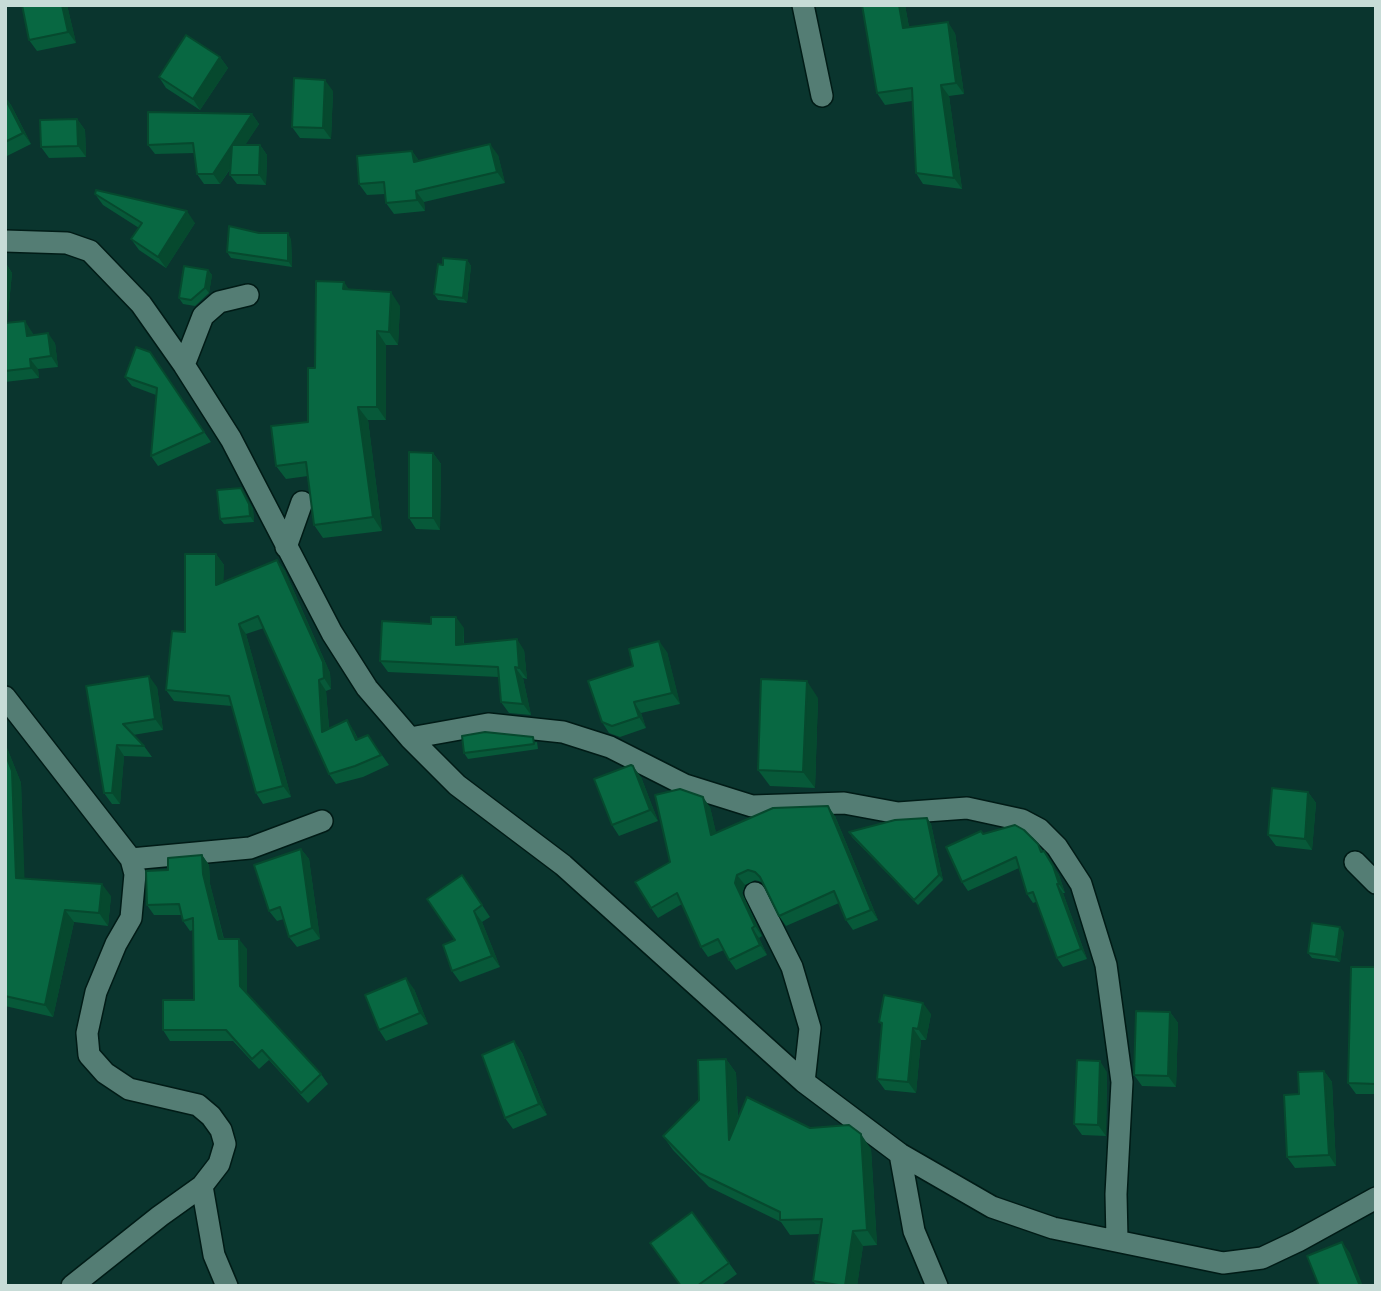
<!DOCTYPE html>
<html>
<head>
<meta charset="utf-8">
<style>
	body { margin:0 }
	#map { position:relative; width:1381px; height:1291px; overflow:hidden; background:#0a352e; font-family:"PT Sans",sans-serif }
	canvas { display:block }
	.frame { position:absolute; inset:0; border:7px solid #c7dcd7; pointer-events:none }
</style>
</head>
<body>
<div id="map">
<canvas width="1381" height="1291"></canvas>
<div class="frame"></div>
</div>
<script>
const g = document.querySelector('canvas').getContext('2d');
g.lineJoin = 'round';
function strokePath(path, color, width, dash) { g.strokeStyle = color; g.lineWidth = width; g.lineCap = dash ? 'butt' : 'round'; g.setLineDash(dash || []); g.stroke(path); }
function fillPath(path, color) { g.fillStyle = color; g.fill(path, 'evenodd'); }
const minor = new Path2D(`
	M803,5L822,96
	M5,241L67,243L90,251L141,304L184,365L231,439L332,633L367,688L410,738L457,785L563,865L804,1082L900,1154L992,1207L1053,1228L1223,1263L1262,1258L1298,1241L1376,1198
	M184,365L203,316L219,302L248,295
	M286,547L302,502
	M5,697L131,859L135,874L131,918L116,944L96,992L87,1033L89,1055L105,1073L129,1089L198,1105L211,1116L221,1130L225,1144L219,1164L202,1186L160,1216L72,1286
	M410,738L488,724L563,732L610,747L685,785L752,806L844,803L898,813L967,808L1022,820L1039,829L1057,847L1081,884L1106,965L1122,1082L1116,1194L1117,1239
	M131,859L250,848L322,821
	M1355,862L1376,883
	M755,893L792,967L810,1028L804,1082
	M900,1154L914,1231L937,1286
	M202,1186L214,1255L227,1286`);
strokePath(minor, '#001b16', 24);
strokePath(minor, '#547d74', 21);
fillPath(new Path2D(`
	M67,5L76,43L37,51L29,40Z
	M740,5H758L741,7Z
	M862,5H905L909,27L955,33L964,94L949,96L962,189L923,184L916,173L912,101L885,105L877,93Z
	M220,57L228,68L200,110L166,88L159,77Z
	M333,91L331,139L300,138L292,127Z
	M5,97L11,105L31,144L5,157Z
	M252,114L259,124L245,145H260L267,155L266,185L237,184L230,175L231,168L220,184H204L197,174L195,153L155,154L148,145Z
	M77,119L85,130L86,157L49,158L41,147Z
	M412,151L419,161L498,155L505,183L424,202L425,211L394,214L386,203L385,194L367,195L359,184Z
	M95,194L195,223L166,268L139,250L131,239L139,228L103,205Z
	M259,233L291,239L292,267L231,258L227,252Z
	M467,260L471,266L467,303L438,300L434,294L443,265Z
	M5,262L12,273L7,323L32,332L33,335L55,343L58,367L38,369L39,378L5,382Z
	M208,270L212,275L209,293L195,306L183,304L179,298Z
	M349,290L400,306L398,345H386V420H368L382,531L323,538L314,525L308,476L286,479L276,466L308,422Z
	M150,352L211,442L158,466L151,456L156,395L132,386L125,377Z
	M433,453L441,464L440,530L416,529L409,518Z
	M241,488L253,509L254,522L224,524L220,519Z
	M216,554L224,565L223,582L277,560L285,571L330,673L331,689L326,691L329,728L354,731L358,739L368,735L389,765L363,777L336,784L329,774L264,628L246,634L291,797L263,804L256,793L232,706L174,701L166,690L185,632Z
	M464,628V644L524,650L527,679L523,678L531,715L509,713L501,702L499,677L388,672L380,661Z
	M667,652L680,704L641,713L646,728L620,737L609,733L602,722L633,666Z
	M86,686L157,687L163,730L133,735L144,746L152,757L124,756L120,804H112L104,793Z
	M818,698L815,788L770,786L758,770Z
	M537,742L538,749L468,759L464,753Z
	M5,743L21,783L24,879L111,896L108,926L74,922L53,1017L5,1006Z
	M641,777L658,821L619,836L612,825Z
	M1308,792L1316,803L1312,850L1276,846L1268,835Z
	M710,807L716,833L835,816L878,920L853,930L846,920L839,903L786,926L779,916L762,882L755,880L745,885L742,893L762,936L759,938L767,955L736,970L729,960L724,950L708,957L701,947L682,904L658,918L651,908L670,862Z
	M927,818L931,824L943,880L918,905L852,837L849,832Z
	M984,834L1038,844L1059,875L1065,893H1063L1087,959L1063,967L1057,958L1036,902L1033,903L1027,894L1019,868L968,891L962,882Z
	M301,849L309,859L320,939L297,947L289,937L284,919L277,921L269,911Z
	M202,855L209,865L210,884L224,939L247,949V994L321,1074L328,1084L308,1103L269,1060L259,1069L233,1041H170L163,1030L194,1000L193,930L190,931L183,921L181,915H154L147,905L168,870Z
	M462,875L490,917L482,922L500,967L460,982L452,971Z
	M1344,932L1340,962L1312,958L1308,953Z
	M1376,967V1094H1356L1348,1083Z
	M414,989L428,1024L386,1041L379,1030Z
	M1170,1012L1178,1023L1176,1087L1142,1086L1134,1075Z
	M931,1014L926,1040H921L916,1093L885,1090L877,1079L882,1025L879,1022Z
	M514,1041L522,1053L547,1115L513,1129L505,1118Z
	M726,1059L736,1073L738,1120L810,1128L871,1149L877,1245L863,1246L857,1286H817L813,1281L820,1234L790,1235L781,1222L709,1187L673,1150L663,1136L699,1100Z
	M1324,1071L1332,1082L1336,1166L1295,1168L1287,1157Z
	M1107,1072L1106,1136L1082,1135L1074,1124Z
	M692,1212L737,1274L720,1286H681Z`), '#075939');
fillPath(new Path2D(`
	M62,5H67L76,43L68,32Z
	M899,5H905L911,39L903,28Z
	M948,22L955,33L964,94L956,83Z
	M220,57L228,68L200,110L193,99Z
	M325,80L333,91L331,139L323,128Z
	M941,85L949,96L962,189L954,178Z
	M5,97L11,105L31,144L23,133Z
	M252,114L259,124L220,184L213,174Z
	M77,119L85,130L86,157L78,146Z
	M490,144L498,155L505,183L497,172Z
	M260,145L267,155L266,185L259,175Z
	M412,151L420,162H414Z
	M416,191L424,202L425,211L417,200Z
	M187,211L195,223L166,268L158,257Z
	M288,233L291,239L292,267L288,261Z
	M467,260L471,266L467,303L463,298Z
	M5,262L12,273L6,335L5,333Z
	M208,270L212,275L209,293L205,288Z
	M344,282L353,295L343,289Z
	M391,292L400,306L398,345L389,332Z
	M25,321L32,332L34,346L27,336Z
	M377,331L386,345V420L377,407Z
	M48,333L55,343L58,367L51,356Z
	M30,359L38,369L39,378L31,368Z
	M358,407L368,420L382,531L373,517Z
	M433,453L441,464L440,530L433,518Z
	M241,488L253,509L254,522L250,516Z
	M216,554L224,565L223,596L216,585Z
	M277,560L285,571L330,673L331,689L324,678Z
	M456,617L464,628L463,656L456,645Z
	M239,624L246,634L291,797L283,786Z
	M517,639L524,650L527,679L519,668Z
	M659,641L667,652L680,704L672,693Z
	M515,667L523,678L531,715L523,704Z
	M149,676L157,687L163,730L155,719Z
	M319,680L326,691L330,742L322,732Z
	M807,681L818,698L815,788L803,772Z
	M634,702L641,713L646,728L639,717Z
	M347,720L354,731L363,751L356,740Z
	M5,743L21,783L25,891L16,878Z
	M117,745L124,756L120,804L112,793Z
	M633,766L641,777L658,821L650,810Z
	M1308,792L1316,803L1312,850L1305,839Z
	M703,797L710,807L719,845L711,835Z
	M828,806L835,816L878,920L871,910Z
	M927,818L931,824L943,880L939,875Z
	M301,849L309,859L320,939L312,928Z
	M1044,851L1059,875L1065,893L1059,884Z
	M202,855L209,865L210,884L226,949L219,939L203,874Z
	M737,875L745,885L742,893L762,936L755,926L735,883Z
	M102,884L111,896L108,926L99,913Z
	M1057,884L1063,893L1087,959L1081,949Z
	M65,910L74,922L53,1017L45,1005Z
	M474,911L482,922L500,967L492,956Z
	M1340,927L1344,932L1340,962L1336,957Z
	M752,928L759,938L767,955L760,945Z
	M239,939L247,949V996L240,986Z
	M406,978L414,989L428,1024L420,1013Z
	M923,1003L931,1014L926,1040L918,1029Z
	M1170,1012L1178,1023L1176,1087L1168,1076Z
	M913,1028L921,1040L916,1093L908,1082Z
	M514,1041L522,1053L547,1115L539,1104Z
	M726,1059L736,1073L739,1155L729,1140Z
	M1100,1061L1107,1072L1106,1136L1098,1125Z
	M1324,1071L1332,1082L1336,1166L1329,1155Z
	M861,1134L871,1149L877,1245L867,1230Z
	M853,1231L863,1246L857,1286H845Z
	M1342,1242L1350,1253L1363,1286H1360Z`), '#06492e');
const building = new Path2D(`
	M22,5H62L68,32L29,40Z
	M862,5H899L903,28L948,22L956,83L941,85L954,178L916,173L912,88L877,93Z
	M186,35L220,57L193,99L159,77Z
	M294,78L325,80L323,128L292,127Z
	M5,98L23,133L5,142Z
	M148,112L252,114L232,145H260L259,175H230L232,145L213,174H197L193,143L148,145Z
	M77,119L78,146L41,147L40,120Z
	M490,144L497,172L416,191L417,200L386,203L384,182L359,184L357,156L412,151L414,162Z
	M96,190L187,211L158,257L131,239L142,223L95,194Z
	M229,226L259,233H288V261L227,252Z
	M443,258L467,260L463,298L434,294L438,264L443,265Z
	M184,266L208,270L205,288L191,300L179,298Z
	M316,281L344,282L343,289L391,292L389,332L377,331V407H358L373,517L314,525L306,462L276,466L271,426L308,422V368H315Z
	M25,321L27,336L48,333L51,356L30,359L31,368L5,371V323Z
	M136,347L150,352L204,432L151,456L157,388L125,377Z
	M409,452L433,453V518H409Z
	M241,488L249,504L250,516L220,519L217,490Z
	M185,554H216V585L277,560L323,662L324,678L319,680L322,732L347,720L356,740L368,735L381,755L355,766L329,774L258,616L239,624L283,786L256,793L229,696L166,690L172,631L185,632Z
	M431,617H456V645L517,639L519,668L515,667L523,704L501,702L498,667L380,661L382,621L431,624Z
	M659,641L672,693L634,702L639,717L612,726L602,722L588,681L633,666L629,649Z
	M149,676L155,719L123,724L144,746L117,745L112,793H104L86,686Z
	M761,679L807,681L803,772L758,770Z
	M485,732L533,737L534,744L464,753L462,736Z
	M5,753L12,771L16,878L102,884L99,913L65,910L45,1005L5,996Z
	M631,765L633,766L650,810L612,825L594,779Z
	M1272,788L1308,792L1305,839L1268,835Z
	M680,789L703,797L711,835L773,808L828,806L871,910L846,920L834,891L779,916L760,877L755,872L748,870L737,875L735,883L755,926L752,928L760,945L729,960L718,939L701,947L677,893L651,908L635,882L670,862L655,795Z
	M927,818L939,875L914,900L849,832L895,820Z
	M1015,825L1024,830L1038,844L1041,852L1044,851L1053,866L1059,884H1057L1081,949L1057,958L1033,892L1027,894L1016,857L962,882L946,847L981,831L983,834Z
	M301,849L312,928L289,937L280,907L269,911L254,865Z
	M202,855L203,874L219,939H239L240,986L321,1074L301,1093L262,1050L252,1059L226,1030H163V1000H194L193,918L183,921L179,904L147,905L146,871L168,870V858Z
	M462,875L482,905L474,911L492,956L452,971L443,945L455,940L427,899Z
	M1312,923L1340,927L1336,957L1308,953Z
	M1351,967H1376V1084L1348,1083Z
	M406,978L420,1013L379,1030L365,995Z
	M884,995L923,1003L918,1029L913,1028L908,1082L877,1079L882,1023L879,1022Z
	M1136,1011L1170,1012L1168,1076L1134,1075Z
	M514,1041L539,1104L505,1118L482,1055Z
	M726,1059L729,1140L747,1097L810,1128L849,1125L861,1134L867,1230L853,1231L845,1286L813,1281L822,1219L780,1220V1212L699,1173L663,1136L699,1100L698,1060Z
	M1077,1060L1100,1061L1098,1125L1074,1124Z
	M1324,1071L1329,1155L1287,1157L1284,1095L1299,1094L1298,1072Z
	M692,1212L729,1263L697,1286H681L650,1243Z
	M1342,1242L1360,1286H1319L1307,1256Z`);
fillPath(building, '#086842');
strokePath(building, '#06492e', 2);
</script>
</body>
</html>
